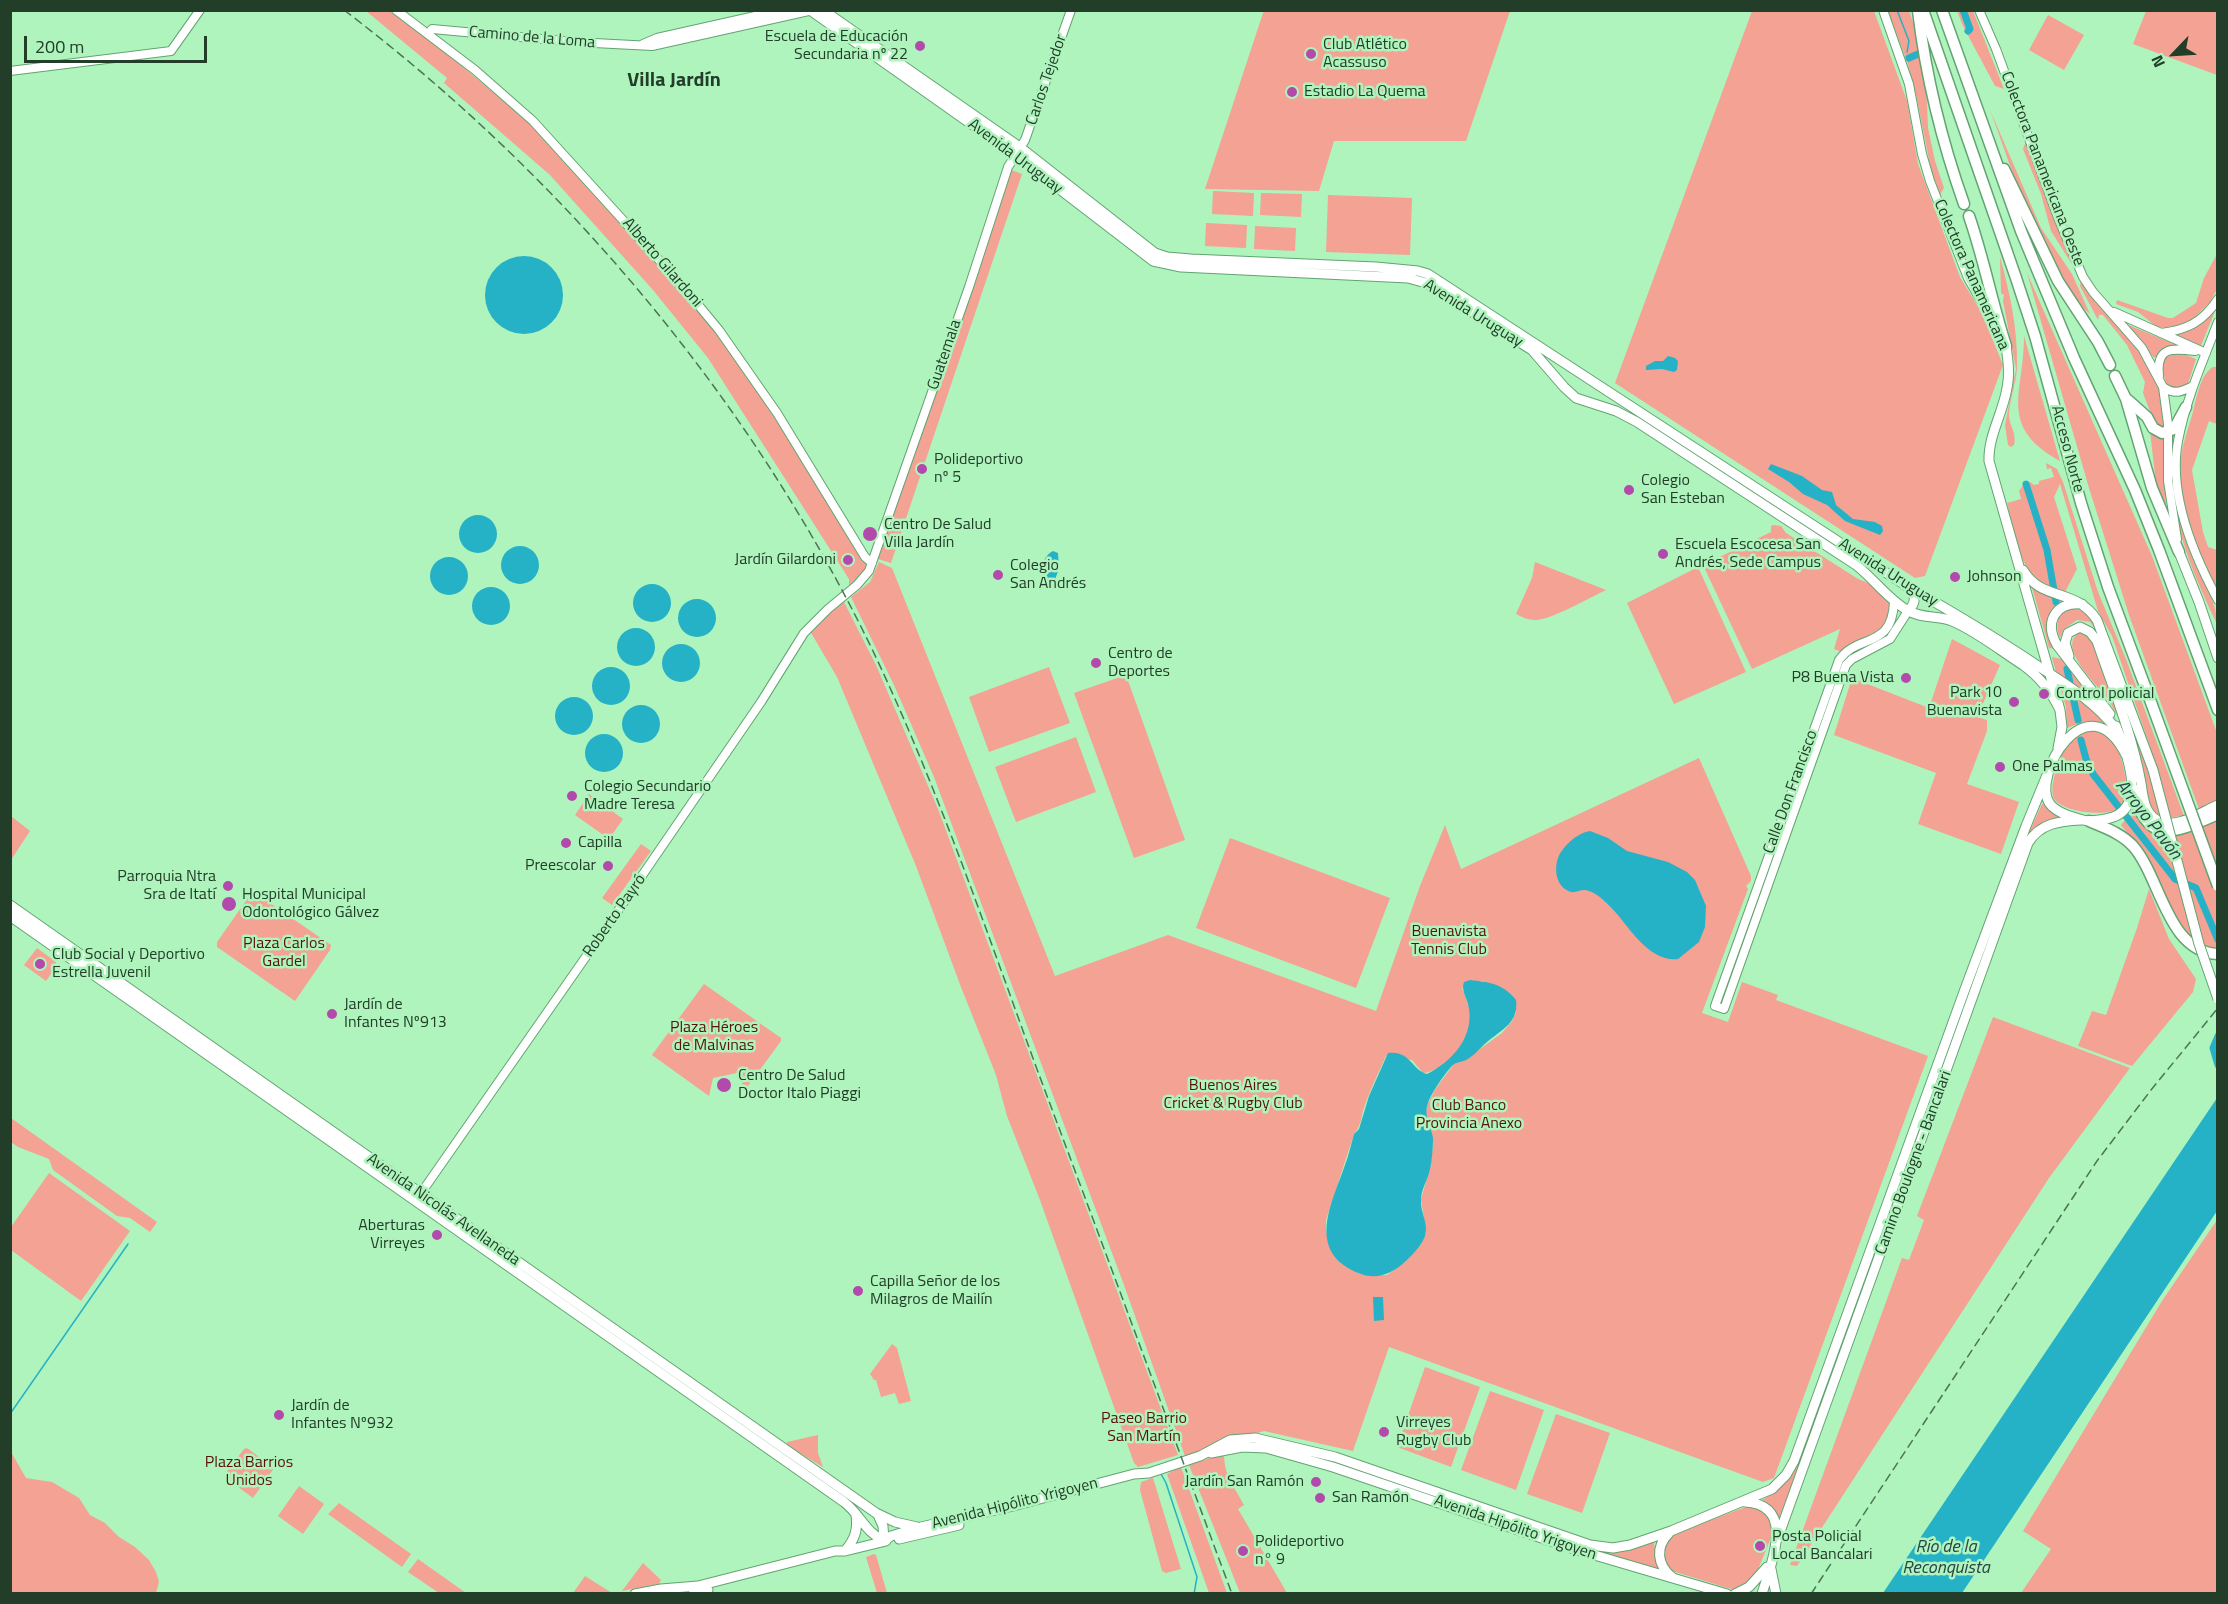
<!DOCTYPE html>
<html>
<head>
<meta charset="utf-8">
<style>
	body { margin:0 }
	#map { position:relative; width:2228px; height:1604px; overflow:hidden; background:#aff4bd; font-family:"Titillium Web",sans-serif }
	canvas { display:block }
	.frame { position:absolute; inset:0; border:12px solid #223e29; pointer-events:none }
	.north { position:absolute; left:2144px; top:24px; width:60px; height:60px; -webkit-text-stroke:4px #aff4bd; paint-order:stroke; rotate:245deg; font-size:16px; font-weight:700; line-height:24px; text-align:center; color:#223e29 }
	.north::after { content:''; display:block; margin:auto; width:21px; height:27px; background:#223e29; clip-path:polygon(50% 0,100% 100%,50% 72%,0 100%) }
	.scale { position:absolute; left:24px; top:36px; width:183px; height:27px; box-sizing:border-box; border:3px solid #223e29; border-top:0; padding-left:8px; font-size:18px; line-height:21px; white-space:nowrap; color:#223e29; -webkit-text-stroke:4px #aff4bd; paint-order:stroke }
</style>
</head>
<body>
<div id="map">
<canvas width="2228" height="1604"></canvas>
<div class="frame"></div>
<div class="north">N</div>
<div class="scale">200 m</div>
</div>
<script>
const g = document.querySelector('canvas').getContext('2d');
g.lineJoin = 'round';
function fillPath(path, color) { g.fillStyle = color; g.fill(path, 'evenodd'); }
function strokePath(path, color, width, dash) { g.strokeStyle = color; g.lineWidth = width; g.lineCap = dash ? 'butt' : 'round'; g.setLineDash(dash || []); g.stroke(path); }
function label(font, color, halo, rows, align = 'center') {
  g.font = font + ' "Titillium Web",sans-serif'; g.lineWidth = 5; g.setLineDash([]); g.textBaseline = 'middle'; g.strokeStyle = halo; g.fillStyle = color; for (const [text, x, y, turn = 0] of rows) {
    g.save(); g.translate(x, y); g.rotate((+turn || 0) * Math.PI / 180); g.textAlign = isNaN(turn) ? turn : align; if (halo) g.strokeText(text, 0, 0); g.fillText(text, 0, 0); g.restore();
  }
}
fillPath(new Path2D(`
	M1264,10H1510V11L1466,141H1334L1319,191L1205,189Z
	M366,11H392L426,36L532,125L579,176L678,286L728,348L773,415L866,563V569L849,586V579L708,358L653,290L550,175L444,83L447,78Z
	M1752,11H1874L1907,101L1918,164L1960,277L1983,315L2003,365L1925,576L1915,578L1615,383Z
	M1888,11H1909L1918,36L1926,80L1928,128L1935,161L1944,188L1940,195L1966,262L1971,260L1981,291L1967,267L1932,175L1917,99L1908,64Z
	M1957,11H1973L2004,89L1995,86L1963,26Z
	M2146,11H2217V75L2133,44Z
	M2048,15L2084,35L2064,70L2029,50Z
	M1990,110L2041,228L2072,274L2090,314C2041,269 2014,173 1990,110Z
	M2026,141L2073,266L2051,231L2041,194L2023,149Z
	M1009,169L1022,174L891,563L878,559Z
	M1213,191L1254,193L1253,216L1212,214Z
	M1261,193L1302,194L1301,217L1260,215Z
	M1328,195L1412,198L1410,255L1326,252Z
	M1206,223L1247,225L1246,248L1205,246Z
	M1255,226L1296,228L1295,251L1254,249Z
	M2217,254V289L2210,302L2189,323L2173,328L2157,327L2138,312L2116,304L2117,300L2168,318H2173L2196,303L2204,278Z
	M2000,257C2010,294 2018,329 2017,368C2016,383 2010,399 2009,414C2009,426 2017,433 2014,445L2011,447L2008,445L2005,425L2016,369L2003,301L2004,295L2001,293Z
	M2027,273L2152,556L2217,733V801L2199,809L2129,615L2089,488Z
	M2081,281C2106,313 2138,341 2155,378C2162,394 2164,412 2166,429L2158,425L2151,414L2143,393L2145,382L2127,345L2103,315H2099L2098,320L2080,286Z
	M2213,310L2215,311L2200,348L2172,336C2191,331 2200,323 2213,310Z
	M2126,324L2181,347L2157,357H2153L2143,342Z
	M2024,336L2060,461C1997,426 2024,394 2024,336Z
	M2177,353L2186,355L2196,359L2187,387L2175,391L2166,384L2161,363L2165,358Z
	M2213,367H2217V424L2209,421L2192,470L2203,532L2208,547L2217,550V591C2198,549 2177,506 2181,458C2183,441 2190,424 2194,408C2197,395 2201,374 2213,367Z
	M2150,431L2166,437L2164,465L2166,508L2156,484Z
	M2178,432C2176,444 2174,457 2173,469C2171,500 2183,535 2195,564C2204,584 2217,601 2217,624C2197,582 2177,538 2173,491C2171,473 2172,454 2173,435Z
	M2046,463L2057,469L2063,482L2098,592L2126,659L2184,816L2162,818L2154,813L2149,802L2138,746L2095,628L2090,622L2077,620L2064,629L2060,638C2052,623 2064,596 2084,609C2091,614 2096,625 2100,633L2150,776L2159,773L2112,636L2098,611L2060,484L2054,497L2077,569L2065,592C2060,591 2052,590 2047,588C2020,576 2014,529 2007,503L2021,499L2019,491L2023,485L2030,482L2034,485L2039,484V481L2054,477L2051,468L2047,469Z
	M1773,525L1781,526L1786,533L1858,579L1871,584L1888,598L1892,609L1884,628L1842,652L1834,649L1840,629L1752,669L1703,565L1771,532V526Z
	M879,562L892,568L1055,976L1168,935L1376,1011L1420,886L1445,825L1461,869L1699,758L1751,876V881L1746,886L1748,889L1702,1013L1728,1022L1742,982L1778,995L1776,1000L1928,1056L1774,1478L1763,1482L1389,1347L1353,1451L1264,1431L1185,1456L1124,1285L934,777L894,685L851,597L870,582ZM1479,981H1483L1516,1012L1512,1021L1502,1033L1466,1059L1454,1064L1436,1088L1427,1105L1425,1115L1431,1127L1433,1145L1430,1168L1421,1199L1426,1233L1421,1244L1405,1262L1387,1275H1367L1358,1273L1339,1260L1331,1248L1326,1230V1220L1354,1134C1360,1127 1361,1120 1363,1111C1369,1092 1378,1074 1386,1056L1412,1060L1423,1073C1442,1073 1472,1040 1471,1020C1471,1009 1466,998 1462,988Z
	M1535,562L1606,590C1589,598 1551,620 1535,620C1528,620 1522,617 1516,614L1532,578Z
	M1698,567L1746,672L1674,704L1627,603Z
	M2031,584L2068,598C2043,616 2046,623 2056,649L2049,648Z
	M844,602L876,665L938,809L1178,1455L1138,1467L1134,1463L1040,1200L1007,1116L996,1075L961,987L916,866L837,677L810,631L811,628L838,605Z
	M2081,632L2092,639L2124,727C2118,717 2113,707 2107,698C2097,685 2054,644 2081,632Z
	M1952,639L2000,665L1977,717L1987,720V731L1967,784L2019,802L2001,854L1918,824L1936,773L1834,735L1852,678L1929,708Z
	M2052,657L2066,660L2091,695L2056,673Z
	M1049,667L1070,723L989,752L969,697Z
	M1126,675L1185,840L1134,858L1074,693Z
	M2063,684L2083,697L2107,723L2086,721L2067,728L2066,707L2060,686Z
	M2090,730C2100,733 2108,734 2114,742C2122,752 2131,794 2124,804C2113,819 2066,813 2055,800C2046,788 2063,746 2073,737C2077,733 2085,732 2090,730Z
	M1076,737L1096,792L1016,822L995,767Z
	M589,794L623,819L609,839L575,815Z
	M2046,803L2057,813V818L2033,829L2016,861L2042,804Z
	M2134,809L2144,822L2217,818V949H2208L2180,929L2148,859L2121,825Z
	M11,816L30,831L11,860Z
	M1230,838L1390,898L1356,988L1196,928Z
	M641,844L651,851L612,905L602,898Z
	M2149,889L2169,939L2196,979L2193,992L2132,1066L2078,1046L2092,1011L2106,1015L2137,928Z
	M254,892L331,945L330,950L295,1001L217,947V942L250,895Z
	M37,948L56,962L55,968L46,981L24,965Z
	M704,984L781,1038V1041L745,1090L737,1073L713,1078L709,1096L652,1055Z
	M1993,1017L2130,1068L2049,1178L1797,1566L1790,1565L1902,1258L1909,1260L1924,1220L1917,1216Z
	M11,1118L157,1222L150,1232L130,1218L117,1216L53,1170L49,1159L18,1147L11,1142Z
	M49,1173L130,1231L81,1301L11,1250V1227Z
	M2217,1220V1593H2021L2051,1549L2023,1531L2162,1301Z
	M1879,1243L1780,1522L1775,1512L1762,1500L1778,1490L1791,1474L1864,1276Z
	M892,1344L897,1348L911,1401L899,1404L895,1393L881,1397L876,1380H874L870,1374Z
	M1425,1367L1480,1387L1451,1467L1397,1447Z
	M1490,1391L1544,1410L1516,1490L1461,1470Z
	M1556,1414L1610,1433L1582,1513L1527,1494Z
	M818,1435V1453L823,1467L786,1445L787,1442Z
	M247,1448L274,1468L253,1498L226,1478L225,1474L244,1449Z
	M11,1452L26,1478L52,1482L79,1498L90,1515L105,1523L119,1537L135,1547L149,1560L156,1572L159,1582L156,1593H11Z
	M1224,1453C1224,1476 1234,1486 1244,1505L1238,1509L1287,1593H1240L1189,1465Z
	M1181,1467L1227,1593H1209L1167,1474Z
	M1153,1478L1181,1569L1166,1573L1162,1571L1140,1490L1141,1482Z
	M299,1486L324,1504L303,1534L278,1516Z
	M339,1503L411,1554L402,1567L328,1514Z
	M1750,1507L1763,1511L1770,1520L1773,1533L1757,1572L1751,1582L1736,1590L1731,1589L1672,1571C1659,1560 1662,1542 1675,1533L1743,1508Z
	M1654,1542L1656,1559L1660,1570L1589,1550C1618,1553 1626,1550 1654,1542Z
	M874,1554L876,1555L887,1593H877L866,1557Z
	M418,1559L466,1593H439L408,1572Z
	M643,1563L661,1580L659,1584L622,1591Z
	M585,1576L612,1593H573Z`), '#f3a294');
fillPath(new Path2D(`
	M485 295a39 39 0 1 1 78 0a39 39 0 1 1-78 0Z
	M1668,356L1675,358L1678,361L1677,370L1674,372L1662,369L1646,370V366L1655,361H1663Z
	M1771,464L1802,476L1822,490L1832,492L1836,505L1853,519L1875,522L1882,526L1883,531L1880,535L1845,521L1827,505L1803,494L1789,482L1768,469Z
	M459 534a19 19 0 1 1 38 0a19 19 0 1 1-38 0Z
	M501 565a19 19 0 1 1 38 0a19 19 0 1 1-38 0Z
	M1053,551L1058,553L1059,568L1053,586L1045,588C1037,577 1041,557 1053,551Z
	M430 576a19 19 0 1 1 38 0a19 19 0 1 1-38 0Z
	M633 603a19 19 0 1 1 38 0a19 19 0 1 1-38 0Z
	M472 606a19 19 0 1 1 38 0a19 19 0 1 1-38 0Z
	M678 618a19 19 0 1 1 38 0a19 19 0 1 1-38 0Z
	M617 647a19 19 0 1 1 38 0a19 19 0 1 1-38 0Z
	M662 663a19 19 0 1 1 38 0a19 19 0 1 1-38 0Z
	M592 686a19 19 0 1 1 38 0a19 19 0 1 1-38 0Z
	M555 716a19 19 0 1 1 38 0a19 19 0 1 1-38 0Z
	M622 724a19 19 0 1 1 38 0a19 19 0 1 1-38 0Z
	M585 753a19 19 0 1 1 38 0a19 19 0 1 1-38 0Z
	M1590,831L1608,838L1627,851L1668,862L1687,872L1695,880L1706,906L1705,927L1699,942L1678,959C1651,962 1632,932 1617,914C1610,906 1599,894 1589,891C1582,888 1577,893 1571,892C1554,887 1553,864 1561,852C1568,842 1578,833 1590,831Z
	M1470,980C1489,982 1504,984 1516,1000C1519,1023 1501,1030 1487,1042C1480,1048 1474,1056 1466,1060C1461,1062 1457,1062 1453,1065C1445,1073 1432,1092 1428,1103C1423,1116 1431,1124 1433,1138C1433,1147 1432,1160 1430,1169C1428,1180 1421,1189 1421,1200C1420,1212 1429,1224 1425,1236C1422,1245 1413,1254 1406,1261C1393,1273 1378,1280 1361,1274C1304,1253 1332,1203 1345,1165C1349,1155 1351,1144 1354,1134L1359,1129L1369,1096L1388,1053C1410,1050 1412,1070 1427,1074C1453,1061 1476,1035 1468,1004C1466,996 1461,990 1464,982Z
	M2217,1098V1211L1962,1593H1883Z
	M1373,1297H1383L1384,1320L1374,1321Z`), '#26b2c6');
strokePath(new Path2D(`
	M1897,10L1909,41L1907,52
	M10,1414L128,1244
	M1161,1474L1166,1483L1197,1577L1194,1594`), '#26b2c6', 1.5);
strokePath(new Path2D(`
	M1963,10L1970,29L1968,31
	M1909,58L1918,54
	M2026,484L2047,550L2056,602
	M2067,669L2078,720
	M2081,740L2086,759L2093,774L2175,879L2196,888L2218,940
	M2218,1036L2213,1048L2218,1065`), '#26b2c6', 7);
const minor = new Path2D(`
	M396,10L475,70L533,121L680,283L719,330L777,413L865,557L872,563
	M1883,10L1909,84L1922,154L1930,181L1968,278L1997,329
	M1979,10L1996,49L2059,220L2083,277L2093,292L2142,348L2163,387L2168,424V481L2177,539
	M428,34L432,29L575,42L652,46L813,10
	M643,44L657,38L782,10
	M10,71L171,51L200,10
	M2114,312L2206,353
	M2218,322C2203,361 2186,399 2178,441C2168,494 2193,554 2218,600
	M2161,333C2187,330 2203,322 2218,299
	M2159,376C2156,347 2171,348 2195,351
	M2163,387C2175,395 2181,392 2193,386
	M1894,602C1892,650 1858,633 1839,660L1715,1006L1724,1009L1846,665L1852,659L1890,639L1908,611
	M419,1196L615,915L761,702L804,633L828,609L857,585L869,571L969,287L1008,167L1025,140L1071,10`);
const major = new Path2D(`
	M810,10L1015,155L1153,261L1181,267L1408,278L1426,283L1532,350L1564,387L1576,398L1616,411L1637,422L1856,565C1874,579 1888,599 1907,610C1921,619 1937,615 1952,621C1976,631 2001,651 2023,665C2040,677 2051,691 2060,710
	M823,10L1021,148L1155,253L1167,257L1191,259L1376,267L1418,271L1428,274L1905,585C1949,610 1993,636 2035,664C2067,685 2093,700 2117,730
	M2006,346C2008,360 2010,374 2007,388C2003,413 1988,436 1989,461L2060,710L2062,727L2058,748
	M2179,552L2199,602L2218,658
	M2023,570C2042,602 2075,587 2097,620L2153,770
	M2082,604C2055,602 2044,622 2057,645L2110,714
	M1908,611C1916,603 1916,597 1910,588
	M2069,656L2065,643L2068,633L2080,627L2090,632L2097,641C2113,688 2132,734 2141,783C2143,796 2144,813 2157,820C2175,831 2201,812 2218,805
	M2116,726C2127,753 2150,813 2105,819C2098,820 2090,822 2083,820C2072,817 2057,813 2050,804C2030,777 2087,678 2126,755
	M10,905L876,1513L895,1522L917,1527
	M10,916L844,1502C860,1514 865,1532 884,1541
	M1211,1453L1242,1447L1266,1448L1333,1467L1574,1549L1727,1594
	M1745,1502C1797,1505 1771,1563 1762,1594
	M878,1515L883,1526L884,1541
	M1669,1533C1655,1547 1657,1565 1672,1577
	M899,1539L959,1525
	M1777,1540L2028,843C2040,823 2060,821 2081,820
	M884,1541L891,1536L921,1527L1013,1506L1134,1474L1149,1473L1200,1456L1230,1440L1255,1438L1335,1457L1590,1545L1613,1548L1630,1545L1671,1531L1772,1489L1786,1475L1794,1461L1965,989L2026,826L2047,775
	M845,1551C855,1539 858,1530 856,1515
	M1771,1569L1776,1594
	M635,1594L661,1589L698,1586L835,1551H845L886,1541
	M693,1594L708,1590
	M1735,1594L1749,1587L1767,1567`);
const highway = new Path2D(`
	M1923,10L2016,278L2035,336L2081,503L2108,587L2152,705
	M1942,10L2021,231L2074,358L2135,490L2159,550L2218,710
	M1918,11C1926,77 1942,142 1964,204
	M2004,169L2058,281L2098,342L2110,365
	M1969,216C1984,259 1992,303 2006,346
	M2115,376L2126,399L2152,488L2179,552
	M2128,400L2147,417L2153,428L2162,433L2174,429L2186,407
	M2132,787C2147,847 2172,834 2218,814
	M2089,821C2105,828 2121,833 2133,846C2161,878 2167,952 2218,954`);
strokePath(minor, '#62a471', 10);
strokePath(major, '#62a471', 11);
strokePath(highway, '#62a471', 13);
strokePath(minor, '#fff', 8);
strokePath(major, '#fff', 9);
strokePath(highway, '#fff', 10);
strokePath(new Path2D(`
	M344,10C565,178 751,399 872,649C937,785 986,930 1038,1072C1103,1245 1167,1419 1232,1594
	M1811,1594L2097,1161L2151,1090L2218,1008`), '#4c7455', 1.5, [9, 4.5]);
const majorBridge = new Path2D(`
	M2153,770L2199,944L2218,999`);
const highwayBridge = new Path2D(`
	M2152,705L2218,886`);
strokePath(majorBridge, '#62a471', 11, []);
strokePath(highwayBridge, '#62a471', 13, []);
strokePath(majorBridge, '#fff', 9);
strokePath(highwayBridge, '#fff', 10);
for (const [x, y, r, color] of [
	[920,46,6,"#b249ab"],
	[1311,54,6,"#b249ab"],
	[1292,92,6,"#b249ab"],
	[922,469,6,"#b249ab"],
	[1629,490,6,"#b249ab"],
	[870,534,8,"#b249ab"],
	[1663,554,6,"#b249ab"],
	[848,560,6,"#b249ab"],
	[998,575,6,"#b249ab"],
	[1955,577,6,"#b249ab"],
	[1096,663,6,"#b249ab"],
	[1906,678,6,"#b249ab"],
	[2044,694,6,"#b249ab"],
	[2014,702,6,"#b249ab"],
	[2000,767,6,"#b249ab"],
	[572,796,6,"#b249ab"],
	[566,843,6,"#b249ab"],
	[608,866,6,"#b249ab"],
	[228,886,6,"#b249ab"],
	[229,904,8,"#b249ab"],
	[40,964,6,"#b249ab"],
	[332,1014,6,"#b249ab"],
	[724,1085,8,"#b249ab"],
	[437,1235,6,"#b249ab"],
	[858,1291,6,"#b249ab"],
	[279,1415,6,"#b249ab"],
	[1384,1432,6,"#b249ab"],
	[1316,1482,6,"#b249ab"],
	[1320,1498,6,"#b249ab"],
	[1760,1546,6,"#b249ab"],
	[1243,1551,6,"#b249ab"]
]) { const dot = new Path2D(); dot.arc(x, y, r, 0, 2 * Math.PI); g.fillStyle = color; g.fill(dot); strokePath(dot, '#aff4bd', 2); }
label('16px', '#223e29', '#aff4bd', [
	["Escuela de Educación",908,37,"right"],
	["Secundaria nº 22",908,55,"right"],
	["Club Atlético",1323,45],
	["Acassuso",1323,63],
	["Estadio La Quema",1304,92],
	["Polideportivo",934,460],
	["nº 5",934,478],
	["Colegio",1641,481],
	["San Esteban",1641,499],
	["Centro De Salud",884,525],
	["Villa Jardín",884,543],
	["Escuela Escocesa San",1675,545],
	["Andrés, Sede Campus",1675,563],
	["Jardín Gilardoni",836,560,"right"],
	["Colegio",1010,566],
	["San Andrés",1010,584],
	["Johnson",1967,577],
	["Centro de",1108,654],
	["Deportes",1108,672],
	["P8 Buena Vista",1894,678,"right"],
	["Park 10",2002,693,"right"],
	["Buenavista",2002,711,"right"],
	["Control policial",2056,694],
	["One Palmas",2012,767],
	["Colegio Secundario",584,787],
	["Madre Teresa",584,805],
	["Capilla",578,843],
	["Preescolar",596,866,"right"],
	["Parroquia Ntra",216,877,"right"],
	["Sra de Itatí",216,895,"right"],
	["Hospital Municipal",242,895],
	["Odontológico Gálvez",242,913],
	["Club Social y Deportivo",52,955],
	["Estrella Juvenil",52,973],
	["Jardín de",344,1005],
	["Infantes Nº913",344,1023],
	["Centro De Salud",738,1076],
	["Doctor Italo Piaggi",738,1094],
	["Aberturas",425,1226,"right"],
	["Virreyes",425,1244,"right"],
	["Capilla Señor de los",870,1282],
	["Milagros de Mailín",870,1300],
	["Jardín de",291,1406],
	["Infantes Nº932",291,1424],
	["Virreyes",1396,1423],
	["Rugby Club",1396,1441],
	["Jardín San Ramón",1304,1482,"right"],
	["San Ramón",1332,1498],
	["Posta Policial",1772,1537],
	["Local Bancalari",1772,1555],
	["Polideportivo",1255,1542],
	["n° 9",1255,1560]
], 'left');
label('16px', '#223e29', '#aff4bd', [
	["Camino de la Loma",532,38,5],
	["Carlos Tejedor",1047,80,-71],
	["Avenida Uruguay",1015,157,37],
	["Colectora Panamericana Oeste",2042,169,69],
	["Alberto Gilardoni",662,263,49],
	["Colectora Panamericana",1971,275,66],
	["Avenida Uruguay",1473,314,32],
	["Guatemala",945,355,-71],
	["Acceso Norte",2067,449,75],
	["Avenida Uruguay",1888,573,32],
	["Calle Don Francisco",1791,792,-70],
	["Roberto Payró",615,916,-55],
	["Camino Boulogne - Bancalari",1914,1163,-70],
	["Avenida Nicolás Avellaneda",443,1210,35],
	["Avenida Hipólito Yrigoyen",1015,1504,-14],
	["Avenida Hipólito Yrigoyen",1515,1528,19]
]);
label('16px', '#5a130b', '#aff4bd', [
	["Buenavista",1449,932],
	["Tennis Club",1449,950],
	["Plaza Carlos",284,944],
	["Gardel",284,962],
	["Plaza Héroes",714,1028],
	["de Malvinas",714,1046],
	["Buenos Aires",1233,1086],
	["Cricket & Rugby Club",1233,1104],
	["Club Banco",1469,1106],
	["Provincia Anexo",1469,1124],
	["Paseo Barrio",1144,1419],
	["San Martín",1144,1437],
	["Plaza Barrios",249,1463],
	["Unidos",249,1481]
]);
label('italic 18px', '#284449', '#aff4bd', [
	["Arroyo Pavón",2148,820,52],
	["Río de la",1946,1548],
	["Reconquista",1946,1569]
]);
label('bold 20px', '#223e29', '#aff4bd', [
	["Villa Jardín",674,81]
]);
</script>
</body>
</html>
